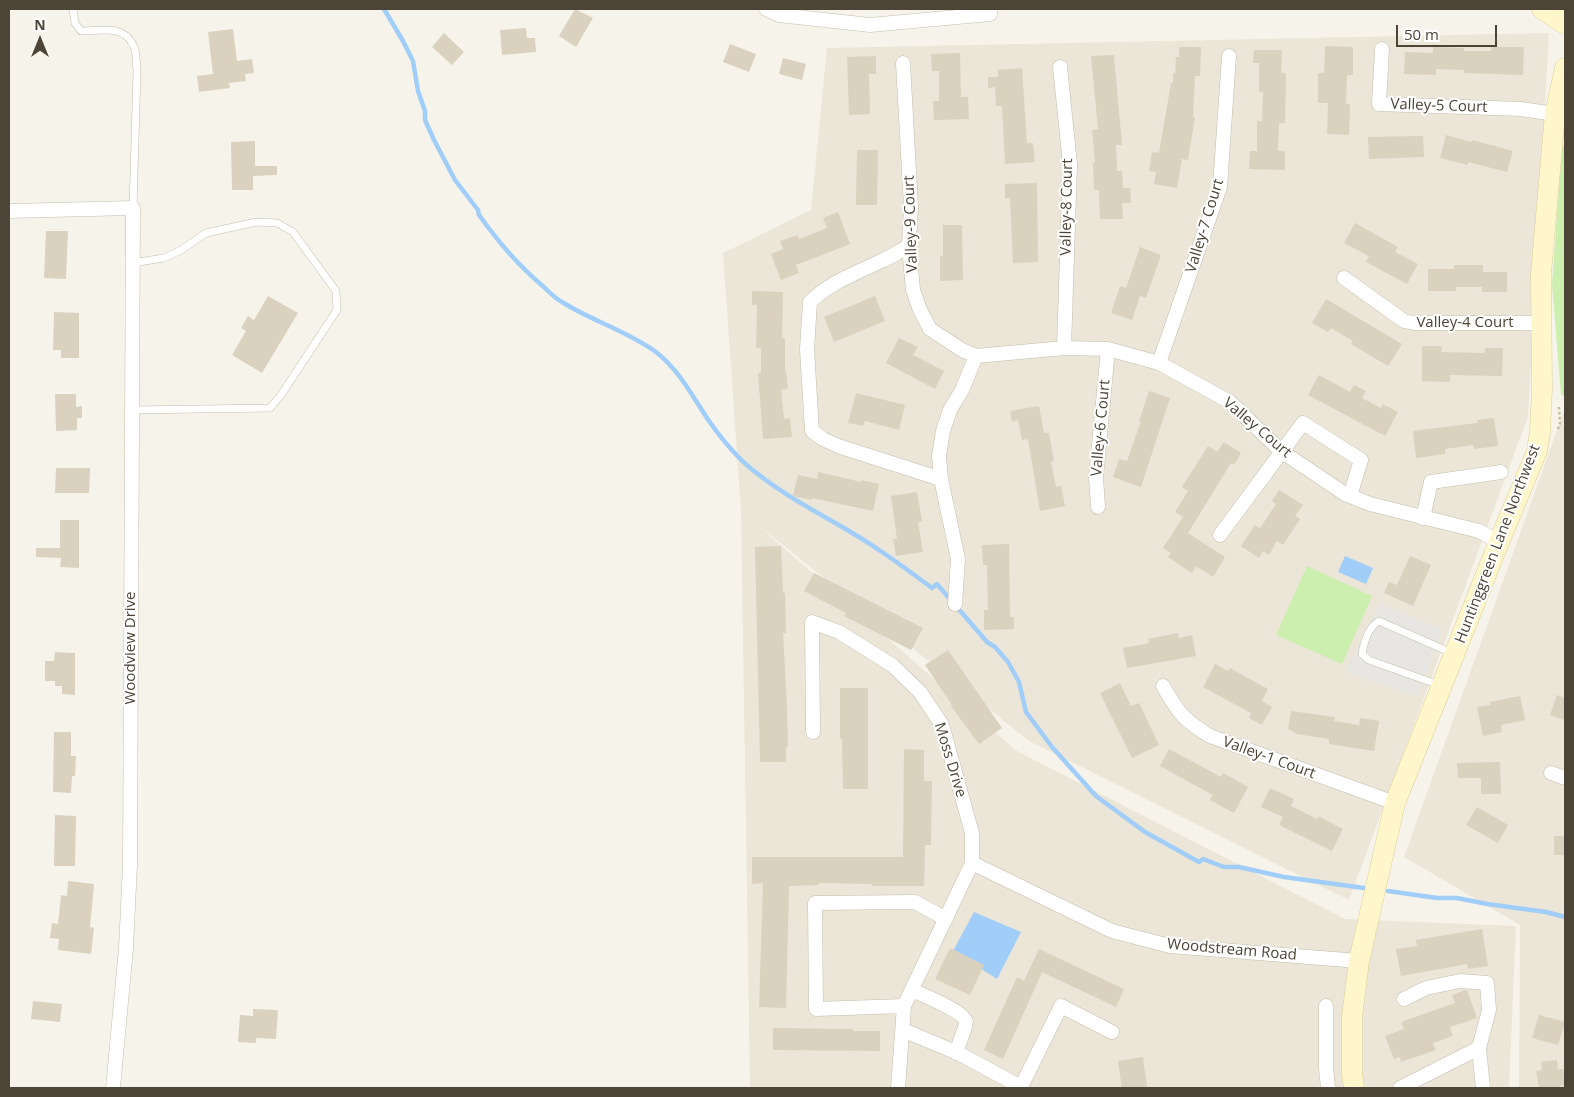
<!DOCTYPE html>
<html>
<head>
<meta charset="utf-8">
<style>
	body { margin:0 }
	#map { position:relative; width:1574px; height:1097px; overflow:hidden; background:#f6f4ea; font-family:"Open Sans",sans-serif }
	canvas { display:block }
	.frame { position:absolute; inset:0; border:10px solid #4c4537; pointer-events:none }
	.north { position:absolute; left:15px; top:15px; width:50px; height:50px; -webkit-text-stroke:4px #fff; paint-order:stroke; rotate:0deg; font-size:14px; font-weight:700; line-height:20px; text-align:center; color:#4c4537 }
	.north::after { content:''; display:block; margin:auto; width:18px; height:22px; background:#4c4537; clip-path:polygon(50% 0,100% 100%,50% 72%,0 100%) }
	.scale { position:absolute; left:1396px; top:25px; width:101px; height:22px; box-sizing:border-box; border:2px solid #4c4537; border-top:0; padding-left:6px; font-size:15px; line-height:18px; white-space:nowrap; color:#4c4537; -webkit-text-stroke:4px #fff; paint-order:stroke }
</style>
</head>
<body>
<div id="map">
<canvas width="1574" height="1097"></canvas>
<div class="frame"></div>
<div class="north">N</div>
<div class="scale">50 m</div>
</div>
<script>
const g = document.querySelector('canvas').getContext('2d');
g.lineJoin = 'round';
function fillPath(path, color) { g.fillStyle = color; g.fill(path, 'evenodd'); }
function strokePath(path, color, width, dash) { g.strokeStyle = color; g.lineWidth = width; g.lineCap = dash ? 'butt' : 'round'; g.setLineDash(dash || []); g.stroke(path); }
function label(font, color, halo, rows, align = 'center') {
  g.font = font + ' "Open Sans",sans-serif'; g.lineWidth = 4; g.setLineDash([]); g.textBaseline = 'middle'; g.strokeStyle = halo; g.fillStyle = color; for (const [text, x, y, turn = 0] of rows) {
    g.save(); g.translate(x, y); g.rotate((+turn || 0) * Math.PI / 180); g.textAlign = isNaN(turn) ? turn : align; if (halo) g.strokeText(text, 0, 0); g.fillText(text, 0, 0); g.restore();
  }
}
fillPath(new Path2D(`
	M1549,33L1528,417L1349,900L1029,741L754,522L1017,751L1345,919L1516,926L1509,1088H750L741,511L723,253L811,210L827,48Z
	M1565,408V1088H1519L1520,925L1404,857Z`), '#ebe6d7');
fillPath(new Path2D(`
	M1565,144V396L1561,395L1552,284L1562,148Z
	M1307,566L1372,596L1342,664L1276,635Z`), '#ccefaf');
fillPath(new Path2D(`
	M1380,603L1442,630L1418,697L1345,672Z`), '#e8e6e2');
fillPath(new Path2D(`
	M1345,556L1373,568L1366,584L1338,572Z
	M974,912L1021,932L997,979L953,951Z`), '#a1cdf9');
strokePath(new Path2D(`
	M384,9L403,41L413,61L418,91L425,111V120L434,140L455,180L478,210L479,215C500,244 518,265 545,288C550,293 556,299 562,302C592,321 627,331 656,352C680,371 692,396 709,421C721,438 737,458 754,471C780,492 809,508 837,524C871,543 901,565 932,588L937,584L987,642L995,647L1008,662L1019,682L1026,712L1052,747L1096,796L1145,832L1199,862L1203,859L1224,867H1239L1284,877L1364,888
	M1388,891L1437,898H1457L1487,904L1546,912L1565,917`), '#a1cdf9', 4.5);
fillPath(new Path2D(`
	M575,9L593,18L576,47L559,36Z
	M526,28L527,38H535L536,52L502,55L500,30Z
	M233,29L237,61L252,59L254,73L245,74L246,81L229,83L230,88L199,92L197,76L213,74L208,32Z
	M444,33L464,52L452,65L432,47Z
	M730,44L756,54L749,72L723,62Z
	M1325,46L1353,47V75H1347L1346,104H1350L1349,135L1327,134L1328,103H1318V73H1324Z
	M1179,47H1201L1200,76H1195L1193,117H1195L1188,160L1182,159L1177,188L1154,184L1156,172L1149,171L1152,152L1159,153L1171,83H1173V73H1175L1176,57H1179Z
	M1433,47L1464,48V51H1491V47H1524L1523,75L1464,73V70L1436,69V75L1404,74L1405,52L1433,53Z
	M1254,50H1282L1281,73H1286L1285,123H1279L1278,151H1285V170L1249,169L1250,151H1257V121H1262L1263,92H1259V63H1253Z
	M960,53L961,97H968L969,119L934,120L933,101H939V71H932L931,54Z
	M1114,55L1122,145H1116L1117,171H1122L1123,188H1130L1131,203H1122L1123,219H1100L1099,190H1094L1093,162H1095L1092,130L1098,129L1091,56Z
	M876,56V74H869L870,114L849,115L847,57Z
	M783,58L806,64L802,80L779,74Z
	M1022,68L1027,143H1033L1035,162L1005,164L1002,106H996L995,87L988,88V77H998V70Z
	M1446,135L1471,142L1472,140L1513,151L1507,172L1468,162V165L1440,158Z
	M1423,136L1424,157L1369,159L1368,137Z
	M255,141V166H277V175L253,176V190H232L231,142Z
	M857,150H878L877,205H856Z
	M1037,183L1038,262L1013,263L1010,198H1005V184Z
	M838,212L850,244L796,265L799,273L781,280L771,254L783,249L780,241L798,235L799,239L827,228L823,218Z
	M1355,223L1398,247L1395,252L1418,264L1407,284L1366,262L1369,256L1344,243Z
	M943,225H962L963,280L940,281V256H943Z
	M46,231H68L66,279L44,278Z
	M1140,247L1161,255L1146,298L1140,296L1132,320L1111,313L1120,286L1126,288Z
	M1454,265H1483V272H1507V292H1482V287H1456V291H1428V269H1454Z
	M752,291L783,292L782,338H785V371H786L788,389L781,390L784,419L790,418L792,437L763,439L758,373H761V348H756L757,305H752Z
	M268,296L298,313L262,373L232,355L246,331L241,328L248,316L254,320Z
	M875,296L885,321L834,342L824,317Z
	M1326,299L1402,344L1388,366L1351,344L1353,341L1331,328L1328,332L1312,323Z
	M54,312L79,313V358H61V350H53Z
	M899,338L918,347L913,355L944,371L935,389L886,363Z
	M1422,346H1442L1441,352L1485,353V348H1503L1502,376L1450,375V382L1422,381Z
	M1319,375L1350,392L1354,385L1366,391L1362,398L1381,408L1383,404L1398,412L1385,436L1308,395Z
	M1149,391L1170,398L1141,487L1113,477L1119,459L1127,461L1141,421H1139Z
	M856,393L905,405L899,430L865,421L863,426L848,423Z
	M55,394H76V407L82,406V418H77V430L56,431Z
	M1039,406L1044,433H1049L1054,461L1051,462L1056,487L1061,486L1065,506L1040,511L1028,439L1022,440L1018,420L1012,422L1010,411Z
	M1494,418L1498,446L1474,449L1473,445L1445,449V454L1416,458L1413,431L1477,423V420Z
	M1224,442L1241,453L1234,465L1231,463L1188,533L1225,557L1213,577L1196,566L1192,573L1168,557L1171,553L1163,548L1183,517L1175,512L1188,491L1182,487L1208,446L1217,452Z
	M56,468H90L89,493H55Z
	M818,472L861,482V480L879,484L873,511L812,498V500L793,496L798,475L817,479Z
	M1279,490L1303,505L1295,516L1300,519L1283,545L1277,541L1269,555L1263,551L1259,558L1241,546L1255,525L1260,528L1276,504L1272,501Z
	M917,492L922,521L918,522L923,552L896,556L893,539H897L891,496Z
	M60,520H79V568L60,567L61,558L36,557V548H60Z
	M1009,544L1010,617H1014V629L984,630V610H988L987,565H983L982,545Z
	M781,546L783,593H785L786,633H783L787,708L788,747H786V762H760L755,547Z
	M1410,556L1431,565L1413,606L1384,593L1389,582L1397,585Z
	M814,573L923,628L911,650L844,616L846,613L804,591Z
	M1178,633L1179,638L1192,635L1196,656L1127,668L1123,648L1149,643L1148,639Z
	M948,650L1002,728L979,744L951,706L952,705L925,665Z
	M55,652L75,653V695L62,694V686H55V681H45V661H54Z
	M1215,664L1228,671L1230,668L1268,689L1262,701L1272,707L1262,725L1249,718L1251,713L1203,687Z
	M1120,683L1131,706L1139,703L1159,745L1132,758L1100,693Z
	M840,688H868V789H843L842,739H840Z
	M1557,695L1565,698V720L1550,715Z
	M1520,696L1525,720L1501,725L1502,732L1483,736L1477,707L1490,705V702Z
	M1291,711L1335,717L1334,721L1359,725L1360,718L1379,721L1374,751L1329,744V739L1297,734L1288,729Z
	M54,732H71V756H76L75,776H72L71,793L53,792Z
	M904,749L924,750V781H932L931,845H925L924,886H872V884L819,883V885L789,886L786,1008L759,1007L763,883L752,884V857H903Z
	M1169,749L1221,777L1223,773L1248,787L1234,813L1210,800L1213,795L1160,766Z
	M1500,762L1501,794H1481V778H1458L1457,763Z
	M1270,788L1294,799L1291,806L1317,819L1318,816L1343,829L1332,851L1279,825L1283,817L1261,807Z
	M1477,807L1508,825L1498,843L1466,825Z
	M55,815L76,816L75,866H54Z
	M1554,836H1565V855H1554Z
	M68,881L94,884L90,927L94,928L91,954L58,950L59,939L50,938L52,923L58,924L61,895L67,896Z
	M1482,929L1488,966L1468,969L1467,964L1401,976L1396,949L1417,946L1416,940Z
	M950,948L984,965L970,995L935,979Z
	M1039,949L1124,989L1116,1007L1042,972L1003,1059L984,1050L1017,977L1024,981Z
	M1465,990H1467L1477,1018L1450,1027L1453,1036L1433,1043L1436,1050L1401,1062L1400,1057L1394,1059L1385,1036L1404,1029L1401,1022L1455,1003L1452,995Z
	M33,1001L62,1004L60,1022L31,1019Z
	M253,1009L278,1010L276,1039L256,1038V1043L238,1042L240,1015L253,1016Z
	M1539,1015L1565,1022L1558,1045L1532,1038Z
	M773,1028L853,1029V1031H880V1051L773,1050Z
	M1143,1057L1147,1088H1122L1118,1061Z
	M1557,1060L1558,1069H1563L1565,1085L1560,1086L1561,1088H1539L1536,1071L1542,1070L1541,1062Z`), '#dad1be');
const lane = new Path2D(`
	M73,9L75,23L81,31C102,31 125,24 134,47C137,53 136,63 137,71L133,208
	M132,410L270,408L281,395L337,310L336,291L293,232L277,223L256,222L206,233L181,250L164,258L132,263
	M1439,685L1369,660L1362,654C1364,642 1368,627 1379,621L1454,654`);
const street = new Path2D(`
	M766,9L779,15L870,25L990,14V9
	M1382,49L1379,104L1521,109L1555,114
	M903,63L911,207L909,246L913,290L920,310L930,329L962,350L976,356L1064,348L1108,349L1159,363L1230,402L1281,451L1345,494L1370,504L1479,531L1499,542
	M1060,67L1070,164L1064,348
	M9,211L133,208L130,865L126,948L113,1088
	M909,246C900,251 891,257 881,261C857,273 830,282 810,302L807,349L812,431L823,439L838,446L941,479
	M1344,278L1404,321L1414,323H1541
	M1159,363L1220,187L1229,56
	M1098,507L1096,477L1108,349
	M1423,518L1431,482L1501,472
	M1220,535L1303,423L1361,460L1350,496
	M955,604L958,559L941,479L939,456L943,431L950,410L962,390L976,356
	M1163,686C1178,712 1183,720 1210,736L1395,803
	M813,732L812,622L839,632L892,665L920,692L942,725L972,833V863L904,1006L898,1088
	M1551,773L1565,778
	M972,863L1112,931L1170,946L1359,961
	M912,990C922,995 966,1012 966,1022C966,1028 958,1045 956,1053
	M904,1006L816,1009L815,903L915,902L946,919
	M1326,1006V1068L1328,1088
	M903,1030L960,1054L1021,1087
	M1479,1048L1483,1088
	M1021,1088V1087L1061,1006L1112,1032
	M1400,1088L1479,1048L1489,1010L1487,983L1460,981L1426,988L1404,999`);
const secondary = new Path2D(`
	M1542,9L1565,24
	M1354,1088L1352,1074V1017L1359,961L1395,803L1499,542L1537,451L1540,432L1542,389L1541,274L1555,114L1565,68`);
strokePath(lane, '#c3bdab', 8);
strokePath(street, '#c3bdab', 15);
strokePath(secondary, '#dbce95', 21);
strokePath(new Path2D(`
	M1558,429L1560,423L1559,407`), '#c7bb9a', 2.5, [2.5, 2.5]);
strokePath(lane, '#fff', 7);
strokePath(street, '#fff', 14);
strokePath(secondary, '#fff7cb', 20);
label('15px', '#4c4537', '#fff', [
	["Valley-5 Court",1439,106,2],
	["Valley-8 Court",1067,207,-89],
	["Valley-9 Court",911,224,-92],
	["Valley-7 Court",1205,226,-73],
	["Valley-4 Court",1465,323],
	["Valley-6 Court",1101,428,-85],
	["Valley Court",1257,428,40],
	["Huntinggreen Lane Northwest",1498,544,-69],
	["Woodview Drive",131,648,-90],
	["Valley-1 Court",1269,758,20],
	["Moss Drive",950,760,73],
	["Woodstream Road",1232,950,5]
]);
</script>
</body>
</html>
